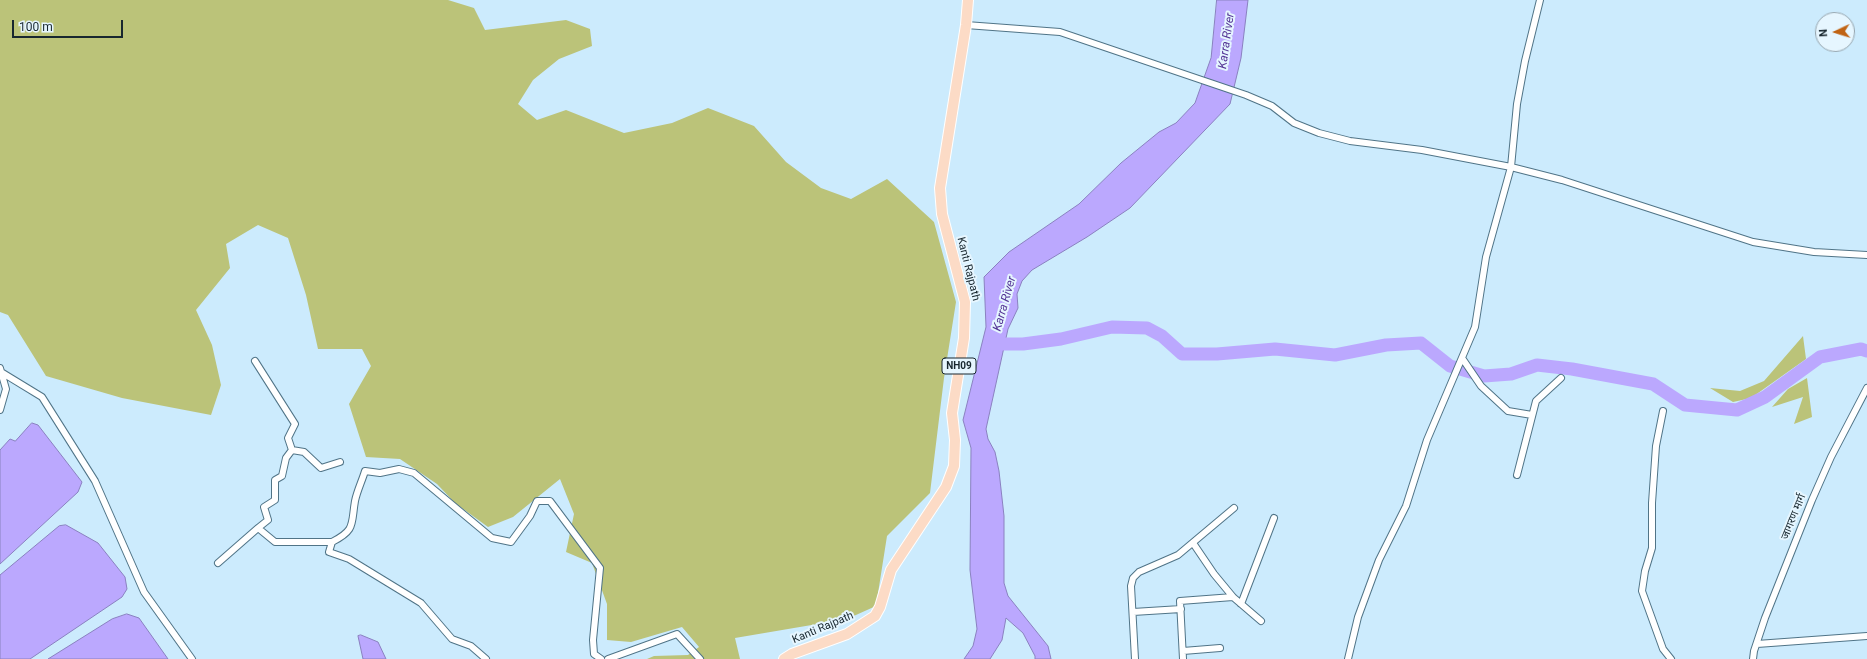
<!DOCTYPE html>
<html>
<head>
<meta charset="utf-8">
<style>
	body { margin:0 }
	#map { position:relative; width:1867px; height:659px; overflow:hidden; background:#ccebfd; font-family:Roboto,sans-serif }
	canvas { display:block }
	.north { position:absolute; left:1815px; top:12px; width:40px; height:40px; box-sizing:border-box; background:#e6f6ff; border:1px solid #94a3ac; border-radius:50%; rotate:266deg; font-size:11px; font-weight:700; line-height:16px; text-align:center; color:#18272f }
	.north::after { content:''; display:block; margin:auto; width:14px; height:18px; background:#c06313; clip-path:polygon(50% 0,100% 100%,50% 72%,0 100%) }
	.scale { position:absolute; left:12px; top:20px; width:111px; height:18px; box-sizing:border-box; border:2px solid #18272f; border-top:0; padding-left:5px; font-size:12px; line-height:14px; white-space:nowrap; color:#18272f; -webkit-text-stroke:3px #e6f6ff; paint-order:stroke }
</style>
</head>
<body>
<div id="map">
<canvas width="1867" height="659"></canvas>
<div class="north">N</div>
<div class="scale">100 m</div>
</div>
<script>
const g = document.querySelector('canvas').getContext('2d');
g.lineJoin = 'round';
function fillPath(path, color) { g.fillStyle = color; g.fill(path, 'evenodd'); }
function strokePath(path, color, width, dash) { g.strokeStyle = color; g.lineWidth = width; g.lineCap = dash ? 'butt' : 'round'; g.setLineDash(dash || []); g.stroke(path); }
function label(font, color, halo, rows, align = 'center') {
  g.font = font + ' Roboto,"Noto Sans Devanagari",sans-serif'; g.lineWidth = 4; g.setLineDash([]); g.textBaseline = 'middle'; g.strokeStyle = halo; g.fillStyle = color; for (const [text, x, y, turn = 0] of rows) {
    g.save(); g.translate(x, y); g.rotate((+turn || 0) * Math.PI / 180); g.textAlign = isNaN(turn) ? turn : align; if (halo) g.strokeText(text, 0, 0); g.fillText(text, 0, 0); g.restore();
  }
}
fillPath(new Path2D(`
	M0,0H448L474,8L485,30L566,20L590,29L592,46L559,59L533,80L518,104L537,120L566,110L624,133L672,123L708,108L754,126L786,162L821,188L851,199L887,179L934,222L956,302L944,378L930,493L887,536L876,606L847,619L735,638L740,659H647L654,656L688,655L699,647L682,627L631,642L607,640V604L592,563L566,552L574,514L560,479L513,517L488,527L455,503L437,484L400,459L366,457L349,404L371,366L362,349H318L306,295L288,238L258,225L226,244L230,268L196,310L212,345L221,385L211,415L122,398L46,376L8,315L0,312Z
	M1803,336L1806,359L1751,398L1733,402L1710,388L1740,391L1764,381Z
	M1807,378L1812,417L1794,424L1803,397L1772,407L1788,389Z`), '#bbc379');
const water = new Path2D(`
	M1217,0H1248L1241,58L1230,104L1130,208L1087,237L1032,270L1022,281L1017,294L1018,308L1008,329L986,429L988,439L995,452L999,471L1004,516V583L1008,596L1048,646L1051,659H1035V656L1023,633L1006,618L1002,640L990,659H964L973,646L977,629L970,570L971,448L963,420L986,327L984,277L1009,252L1079,204L1121,163L1159,132L1176,123L1195,103L1211,58Z
	M32,423L38,425L82,482L78,492L0,564V450L10,439L15,441Z
	M66,525L98,543L125,577L127,589L122,597L30,659H0V575L59,526Z
	M127,614L139,618L168,659H48L112,619Z
	M361,635L378,642L386,659H363L358,636Z`);
fillPath(water, '#bba8fe');
strokePath(water, '#8a81c0', 1);
strokePath(new Path2D(`
	M994,344H1023L1061,339L1112,327L1147,328L1162,336L1182,354H1217L1275,349L1335,355L1386,345L1421,343L1450,366L1484,376L1511,374L1537,365L1572,369L1653,384L1685,405L1737,410L1765,397L1820,357L1861,349L1867,351`), '#bba8fe', 13);
const street = new Path2D(`
	M966,25L1060,32L1246,95L1272,106L1294,123L1319,133L1350,141L1422,150L1511,167L1562,180L1753,242L1814,252L1867,255
	M1462,358L1481,386L1508,411L1532,415
	M255,361L295,424L288,438L292,450L286,458L282,476L275,480V500L264,507L268,520L258,528
	M0,368L6,389L0,410
	M1,372L42,397L95,481L144,592L192,659
	M1663,411L1656,446L1652,503V548L1645,571L1642,591L1663,649L1671,659
	M292,450L304,452L321,468L340,462
	M1517,475L1536,401L1561,378
	M332,542C356,530 351,524 355,501C357,491 362,481 365,471L380,473L399,469L414,473L492,538L511,542L530,516L537,501H550L600,568L593,640L594,654L601,659
	M1193,543L1214,574L1233,597L1261,621
	M218,563L258,528L275,542H332L329,552L349,559L421,603L452,639L471,646L486,659
	M1241,604L1274,518
	M1133,612L1181,609
	M1757,644L1867,636
	M1183,651L1220,648
	M608,659L677,634L700,659
	M1135,659L1131,586L1133,578L1139,572L1178,555L1234,508
	M1183,659L1180,601L1233,597
	M1348,659L1358,617L1379,560L1406,506L1427,440L1475,327L1486,257L1511,167L1517,104L1525,61L1540,0
	M1753,659L1754,651L1765,618L1812,500L1831,457L1867,388`);
const primary = new Path2D(`
	M784,659L792,654L847,634L875,616L880,607L891,570L946,487L954,466L955,440L952,413L964,338L965,302L942,214L940,188L966,25L968,0`);
strokePath(street, '#507487', 8);
strokePath(primary, '#fff', 12);
strokePath(street, '#fff', 6);
strokePath(primary, '#fcdbc6', 10);
for (const [x, y, w] of [
	[959,366,34]
]) { const box = new Path2D(); box.roundRect(x - w / 2, y - 8, w, 16, 3); g.fillStyle = '#e6f6ff'; g.fill(box); strokePath(box, '#18272f', 1); }
label('bold 10px', '#18272f', null, [
	["NH09",959,366]
]);
label('11px', '#18272f', '#e6f6ff', [
	["Kanti Rajpath",968,269,76],
	["जागरण मार्ग",1794,517,-68],
	["Kanti Rajpath",823,628,-23]
]);
label('italic 12px', '#553696', '#e6f6ff', [
	["Karra River",1227,41,-82],
	["Karra River",1005,304,-74]
]);
</script>
</body>
</html>
